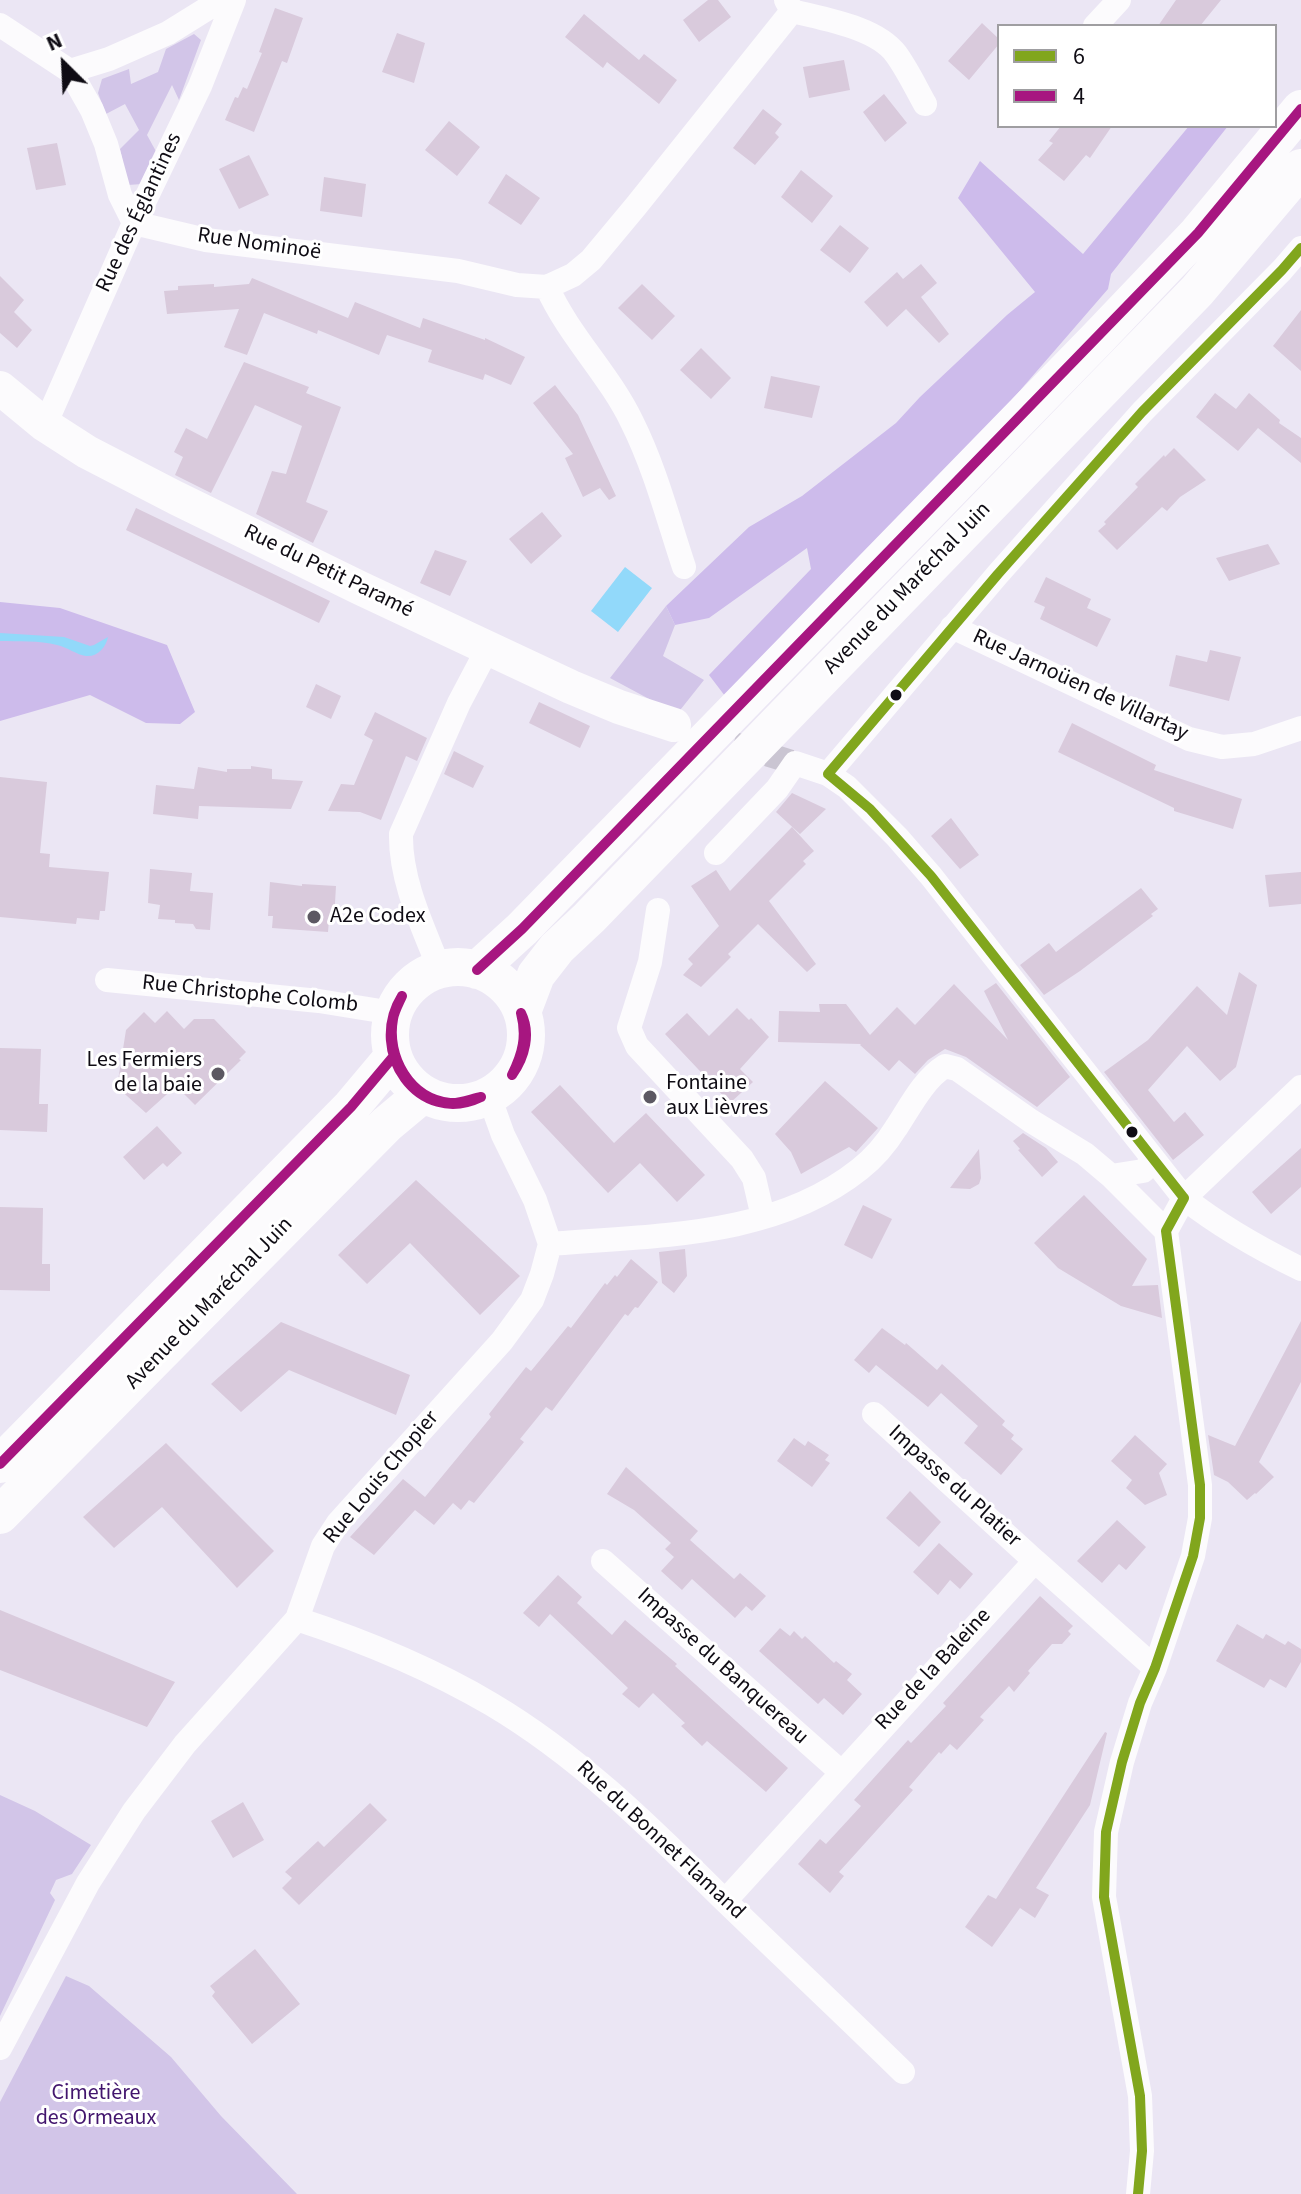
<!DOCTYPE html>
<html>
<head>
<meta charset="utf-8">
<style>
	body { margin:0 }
	#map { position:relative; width:1301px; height:2194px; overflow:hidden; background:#ebe6f4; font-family:"Source Sans 3",sans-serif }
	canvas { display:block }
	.legend { position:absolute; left:997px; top:24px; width:280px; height:104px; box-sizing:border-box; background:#fff; border:2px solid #9f9ea1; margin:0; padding:10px 14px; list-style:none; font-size:24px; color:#0f0c14 }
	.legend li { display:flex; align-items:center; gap:16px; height:40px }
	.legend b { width:40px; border:2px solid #9f9ea1 }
	.north { position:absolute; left:24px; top:24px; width:80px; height:80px; -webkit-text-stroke:6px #fff; paint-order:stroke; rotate:336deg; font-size:22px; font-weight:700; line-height:32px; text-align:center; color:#0f0c14 }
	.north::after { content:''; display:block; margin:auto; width:28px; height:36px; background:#0f0c14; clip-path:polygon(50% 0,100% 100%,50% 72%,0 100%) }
</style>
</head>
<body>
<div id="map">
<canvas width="1301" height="2194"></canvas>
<ul class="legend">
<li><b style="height:10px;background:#81a61d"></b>6</li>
<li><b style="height:10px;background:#a71680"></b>4</li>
</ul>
<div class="north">N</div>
</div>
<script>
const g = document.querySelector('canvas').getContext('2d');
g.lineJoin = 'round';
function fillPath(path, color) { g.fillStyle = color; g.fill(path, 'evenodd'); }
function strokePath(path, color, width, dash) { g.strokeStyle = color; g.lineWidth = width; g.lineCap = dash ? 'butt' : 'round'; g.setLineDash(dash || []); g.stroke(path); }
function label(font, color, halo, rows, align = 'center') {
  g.font = font + ' "Source Sans 3",sans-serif'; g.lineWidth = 6; g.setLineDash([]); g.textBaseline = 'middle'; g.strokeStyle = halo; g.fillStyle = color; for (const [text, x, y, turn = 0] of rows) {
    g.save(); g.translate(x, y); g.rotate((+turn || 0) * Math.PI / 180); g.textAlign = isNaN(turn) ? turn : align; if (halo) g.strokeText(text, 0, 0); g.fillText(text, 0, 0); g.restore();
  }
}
fillPath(new Path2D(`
	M194,34L201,40L179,100L172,85L147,135L158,155L142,184L128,185L120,149L139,130L125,104L106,114L98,93L102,79L129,69L131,84L158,72L166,49Z
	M666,606L675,625L663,656L704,680L677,714L610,678Z
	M0,1795L35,1811L91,1845L72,1874L56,1880L50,1893L55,1900L0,2016Z
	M66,1976L89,1986L171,2057L221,2116L297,2194H0V2102Z`), '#d2c5e8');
fillPath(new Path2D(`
	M1189,126H1228L1111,274L1108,289L965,454L725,696L709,675L811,569L807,548L709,618L675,625L666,606L749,527L802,496L896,423L920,397L1007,315L1035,292L958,198L980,161L1083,254Z
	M0,602L60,608L167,645L195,712L180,724L146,723L90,695L0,721Z`), '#cdbbeb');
fillPath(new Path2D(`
	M625,567L652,588L618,632L591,611Z
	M0,633L64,637L90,646L94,645L108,637C106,647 98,657 86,656C77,655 67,647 57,645C39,640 19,642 0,641Z`), '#92d9fa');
fillPath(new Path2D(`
	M708,0H718L731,17L699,42L683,20Z
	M1176,0H1221L1200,26H1158Z
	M275,8L303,18L287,63L282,61L254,132L225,120L235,97L238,98L243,87L247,89L262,53L259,52Z
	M584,14L639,60L644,54L677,80L659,104L607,62L603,68L565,37Z
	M982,23L999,39V44L969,80L948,61Z
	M397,33L425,43L414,83L382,72Z
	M844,60L850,90L809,98L803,67Z
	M884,94L907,123L885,142L863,112Z
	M763,109L782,124L775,133L779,137L755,165L733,148Z
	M449,121L480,147L457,176L425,150Z
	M1061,126H1112L1090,158L1086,155L1064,181L1038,160L1053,143L1049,141Z
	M57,143L66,185L36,190L27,148Z
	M249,155L269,195L239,209L219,169Z
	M801,170L833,196L812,223L781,197Z
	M506,174L540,198L521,225L488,203Z
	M324,177L366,184L362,217L320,211Z
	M840,225L869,248L850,273L820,250Z
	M921,264L937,283L921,297L949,334L939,343L906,309L887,327L864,302L897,272L903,279Z
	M0,276L24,300L14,312L32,330L17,348L0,333Z
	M252,278L348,318L355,302L420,328L423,318L485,340V338L525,357L511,385L485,374L483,380L428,362L432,350L387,335L379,355L318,330L317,334L264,313L247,355L224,347L239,309L167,314L164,291L178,290V286L214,284V287L249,284Z
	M642,284L675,316L652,340L618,308Z
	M1301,310V371L1273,346Z
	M701,348L731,378L711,399L680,370Z
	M244,362L309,387L306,393L341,407L306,502L328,511L313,543L256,514L272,471L286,474L302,426L255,405L211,493L175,475L183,457L174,452L186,428L207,439Z
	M771,376L820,386L812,418L764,408Z
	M555,385L578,415L616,496L609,500L600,488L583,497L565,458L573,454L533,403Z
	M1215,393L1236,409L1249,393L1280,420L1279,423L1301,438V463L1258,428L1238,451L1196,417Z
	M1174,448L1206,480L1180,497L1167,511L1162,507L1117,550L1098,531L1106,524L1104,522L1138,487L1135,484L1164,455L1165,457Z
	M136,508L330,601L319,623L126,530Z
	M542,512L562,536L531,564L509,539Z
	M1268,544L1280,564L1229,581L1216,558Z
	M435,550L467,561L450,596L420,583Z
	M1046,577L1091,599L1087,608L1111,619L1097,647L1040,619L1045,607L1034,602Z
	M1210,650L1241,657L1229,701L1169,686L1176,655L1207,662Z
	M316,684L341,696L331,719L306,707Z
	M539,702L590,726L580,748L529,723Z
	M375,712L427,738L417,761L406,756L381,820L360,812L328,811L341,784L354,785L373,740L364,735Z
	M1072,723L1156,765L1154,770L1242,799L1233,829L1174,811V808L1058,752Z
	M454,751L484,766L473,788L444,774Z
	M251,766L272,769V779L303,781L291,809L199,806L198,819L153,814L156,785L194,789L198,767L227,772V769H251Z
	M0,777L47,782L40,853L50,854L49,867L109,872L105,911H100L99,920L77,918L76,924L0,917Z
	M792,793L826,809L800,834L776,812Z
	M951,818L979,855L960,869L931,836Z
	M792,827L814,851L803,861L806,864L769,901L816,964L807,972L758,924L728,954L731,957L701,987L683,975L693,964L688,959L719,926L691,886L716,870L730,891Z
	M150,869L192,873L190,891L213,893L210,930L196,929L193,924L175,923V920L158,919L160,905L148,903Z
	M1301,872V904L1269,907L1265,875Z
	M270,882L302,886V884L336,886L334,920H329L328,932L272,928L273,916H268Z
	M1141,888L1158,909L1151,914L1153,916L1080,971L1044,995L1020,965L1049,943L1056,952Z
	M1239,972L1257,985L1236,1067L1220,1081L1187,1046L1148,1090L1174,1122L1185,1112L1204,1135L1173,1160L1104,1072L1148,1040L1197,986L1227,1015Z
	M996,983L1070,1077L1037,1107L966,1057L945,1049L928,1060L915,1074L899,1060L889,1071L860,1045L861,1044L778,1042L779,1011L820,1012L819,1004H846L870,1035L897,1007L915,1025L954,984L1008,1040L984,991Z
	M737,1008L749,1020L751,1018L769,1037L740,1069L753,1082L730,1103L665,1034L687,1013L709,1036Z
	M167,1011L184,1029L194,1019H214L246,1052L239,1059L241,1060L195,1105L176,1086L146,1113L117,1087L126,1030L144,1012L155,1023Z
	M0,1048L41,1049L39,1104H48L47,1132L0,1130Z
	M825,1081L878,1128L856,1152L849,1147L801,1174L791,1152L775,1134Z
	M560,1085L614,1143L646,1113L705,1175L677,1202L640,1163L608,1193L531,1112Z
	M157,1126L182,1153L167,1167L163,1163L144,1180L123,1157Z
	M1023,1133L1046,1148L1058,1162L1042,1177L1018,1150L1020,1149L1013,1141Z
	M1301,1148V1187L1271,1214L1252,1192Z
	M979,1149L981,1178L979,1184L970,1189L950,1188Z
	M416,1180L520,1276L480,1315L410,1243L367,1284L338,1255Z
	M1084,1195L1147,1259L1132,1286L1158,1285L1162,1318L1121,1306L1058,1268L1034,1243Z
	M863,1205L892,1219L872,1259L844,1245Z
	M0,1207L43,1208L42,1264H50V1291L0,1290Z
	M685,1249L687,1276L674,1293L662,1283L659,1252Z
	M631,1259L658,1282L638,1308L635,1307L628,1316L625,1314L552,1411L546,1407L520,1439L524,1442L474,1503L469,1500L461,1510L453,1503L434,1525L415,1510L374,1555L350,1537L403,1479L425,1497L491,1417L489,1414L526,1367L531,1371L568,1326L571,1328L605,1283L607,1285L615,1275L617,1277Z
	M1301,1321V1382L1259,1462L1274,1477L1256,1494L1255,1493L1247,1500L1228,1482L1214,1475L1208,1435L1235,1446Z
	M281,1322L410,1375L396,1415L289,1370L241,1412L211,1384Z
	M882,1328L905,1345L906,1343L937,1370L942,1364L1005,1421L1002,1425L1014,1435L1011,1439L1023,1449L1001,1475L964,1443L978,1426L941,1393L928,1407L876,1365L869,1373L854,1360Z
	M1135,1435L1167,1464L1159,1473L1167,1495L1145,1505L1126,1488L1132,1480L1111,1461Z
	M794,1438L805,1446L808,1441L829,1455L825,1460L830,1463L812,1487L777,1461Z
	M166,1443L274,1551L237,1588L162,1507L114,1548L83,1517Z
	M626,1467L698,1531L690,1540L734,1579L740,1573L766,1596L752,1611L746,1606L735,1618L692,1579L682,1590L661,1571L674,1557L665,1549L671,1543L634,1510L607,1494Z
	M910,1491L941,1522L919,1547L886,1518Z
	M1117,1520L1146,1547L1126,1570L1119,1564L1102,1583L1077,1561Z
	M939,1543L973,1574L960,1589L950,1580L938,1595L913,1572Z
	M558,1575L582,1597L577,1603L612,1635L625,1620L677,1664L675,1666L788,1768L766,1792L707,1741L702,1746L681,1726L685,1723L653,1693L639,1708L622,1694L628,1688L550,1614L539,1627L523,1613Z
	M1040,1596L1073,1626L1068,1631L1071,1634L1062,1644H1052L1028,1671L1030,1673L1014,1692L1009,1686L980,1717L984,1720L957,1750L950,1744L941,1754L939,1752L909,1787L913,1790L839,1872L844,1876L830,1893L798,1864L820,1839L826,1844L861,1806L854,1800L908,1740L911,1743L946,1706L943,1703Z
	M0,1610L175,1682L147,1727L0,1670Z
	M1237,1624L1263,1639L1266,1634L1285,1645L1288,1641L1301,1649V1662L1286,1688L1270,1679L1264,1688L1216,1661Z
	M780,1628L790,1636L794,1631L802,1639L805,1636L834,1663L836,1661L852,1674L847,1680L862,1694L843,1715L824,1698L818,1704L759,1651Z
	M1105,1732L1107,1733L1090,1805L1036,1888L1049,1895L1035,1918L1020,1908L992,1947L965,1927L988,1895L996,1899Z
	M243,1802L264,1840L233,1858L211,1821Z
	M370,1803L387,1820L299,1905L282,1888L292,1878L285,1872L318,1841L324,1847Z
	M255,1949L300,2004L252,2044L212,1996L215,1992L210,1986Z`), '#d9cadc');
strokePath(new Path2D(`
	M699,733L795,763`), '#cac5d2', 24, [24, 12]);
strokePath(new Path2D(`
	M792,11C823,19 876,27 896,54C907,69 916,88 925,104
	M0,25L70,71L92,110L106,144L120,195L134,223L206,240L458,271L517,285L547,287L573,275L591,260L636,206L792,11L786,0
	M1095,26L1119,0
	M70,71L109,59L168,33L221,0
	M547,287C569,336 609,374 632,422C655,468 668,519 684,567
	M45,425L134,223L200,86L234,0
	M952,627L1189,739L1222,747L1254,744L1301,728
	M828,774L998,574L1142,412L1282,270L1301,248
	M716,853L777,789L795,763L828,774L847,787L897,837L931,876L1184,1198C1221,1227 1260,1249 1301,1269
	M658,910L650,962L629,1028L637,1046L742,1159L754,1178L763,1217
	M440,970C423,927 400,881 401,834L459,703L488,648
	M107,980L319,1001L393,1013
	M1111,1176L1166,1231
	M550,1244C654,1235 774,1238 860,1169C874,1158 886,1144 896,1128C910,1107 923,1080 945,1066L957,1069L1031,1121L1085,1154L1111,1176L1143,1171L1154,1161
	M874,1414L1035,1561
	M603,1561L841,1772
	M297,1619C364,1641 430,1668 491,1704C579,1756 651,1828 723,1899C783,1957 844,2014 903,2072
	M725,1901L1035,1561L1155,1668
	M0,2048L88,1883L134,1811L185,1744L297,1619L323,1546L338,1523L502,1341L532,1300L542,1274L550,1244L535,1200L503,1135L489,1096
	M1138,2194L1142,2151L1140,2096L1104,1897L1106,1832L1122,1762L1140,1703L1155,1668L1193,1556L1200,1518V1485L1166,1231L1184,1198L1301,1087`), '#fcfbfd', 24);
strokePath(new Path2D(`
	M0,388L45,425L87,452L176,498L360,588L571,687L619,707L674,725`), '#fcfbfd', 34);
strokePath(new Path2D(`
	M390 1035a68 68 0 1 1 136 0a68 68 0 1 1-136 0Z
	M477,970L522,929L1096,340L1198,233L1301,109
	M522,1012L536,975L557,948L589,918L1197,291L1301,168
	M0,1464L351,1107L393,1057
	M0,1515L387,1124L423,1094`), '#fcfbfd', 38);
strokePath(new Path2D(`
	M828,774L998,574L1142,412L1282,270L1301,248
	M828,774L870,809L931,876L1184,1198
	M1138,2194L1142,2151L1140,2096L1104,1897L1106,1832L1122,1762L1140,1703L1155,1668L1193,1556L1200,1518V1485L1166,1231L1184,1198`), '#81a61d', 10);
strokePath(new Path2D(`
	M477,970L522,929L1198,233L1301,109
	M402,996C399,1003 394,1012 393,1019C386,1057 410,1099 450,1103C459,1104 471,1099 481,1097
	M402,996C367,1052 419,1127 481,1097
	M512,1075C523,1053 527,1036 521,1013
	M512,1075C525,1057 531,1033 521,1013
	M0,1464L351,1107L393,1057`), '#a71680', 10);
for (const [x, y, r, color] of [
	[896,695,7,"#0f0c14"],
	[314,917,8,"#5c5862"],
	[218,1074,8,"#5c5862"],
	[650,1097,8,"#5c5862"],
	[1132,1132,7,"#0f0c14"]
]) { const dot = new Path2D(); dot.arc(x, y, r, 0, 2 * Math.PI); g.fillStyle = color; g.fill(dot); strokePath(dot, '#fff', 3); }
label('22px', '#0f0c14', '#fff', [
	["Rue des Églantines",140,213,-65],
	["Rue Nominoë",259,245,8],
	["Rue du Petit Paramé",328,572,26],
	["Avenue du Maréchal Juin",908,589,-46],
	["Rue Jarnoüen de Villartay",1080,686,25],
	["Rue Christophe Colomb",250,995,6],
	["Avenue du Maréchal Juin",210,1304,-46],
	["Rue Louis Chopier",382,1478,-50],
	["Impasse du Platier",954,1487,42],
	["Impasse du Banquereau",722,1667,42],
	["Rue de la Baleine",934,1670,-47],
	["Rue du Bonnet Flamand",660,1841,43]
]);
label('22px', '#0f0c14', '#fff', [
	["A2e Codex",330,917],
	["Les Fermiers",202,1061,"right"],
	["de la baie",202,1086,"right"],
	["Fontaine",666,1084],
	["aux Lièvres",666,1109]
], 'left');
label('22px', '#42156d', '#fff', [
	["Cimetière",96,2094],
	["des Ormeaux",96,2119]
]);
</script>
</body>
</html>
